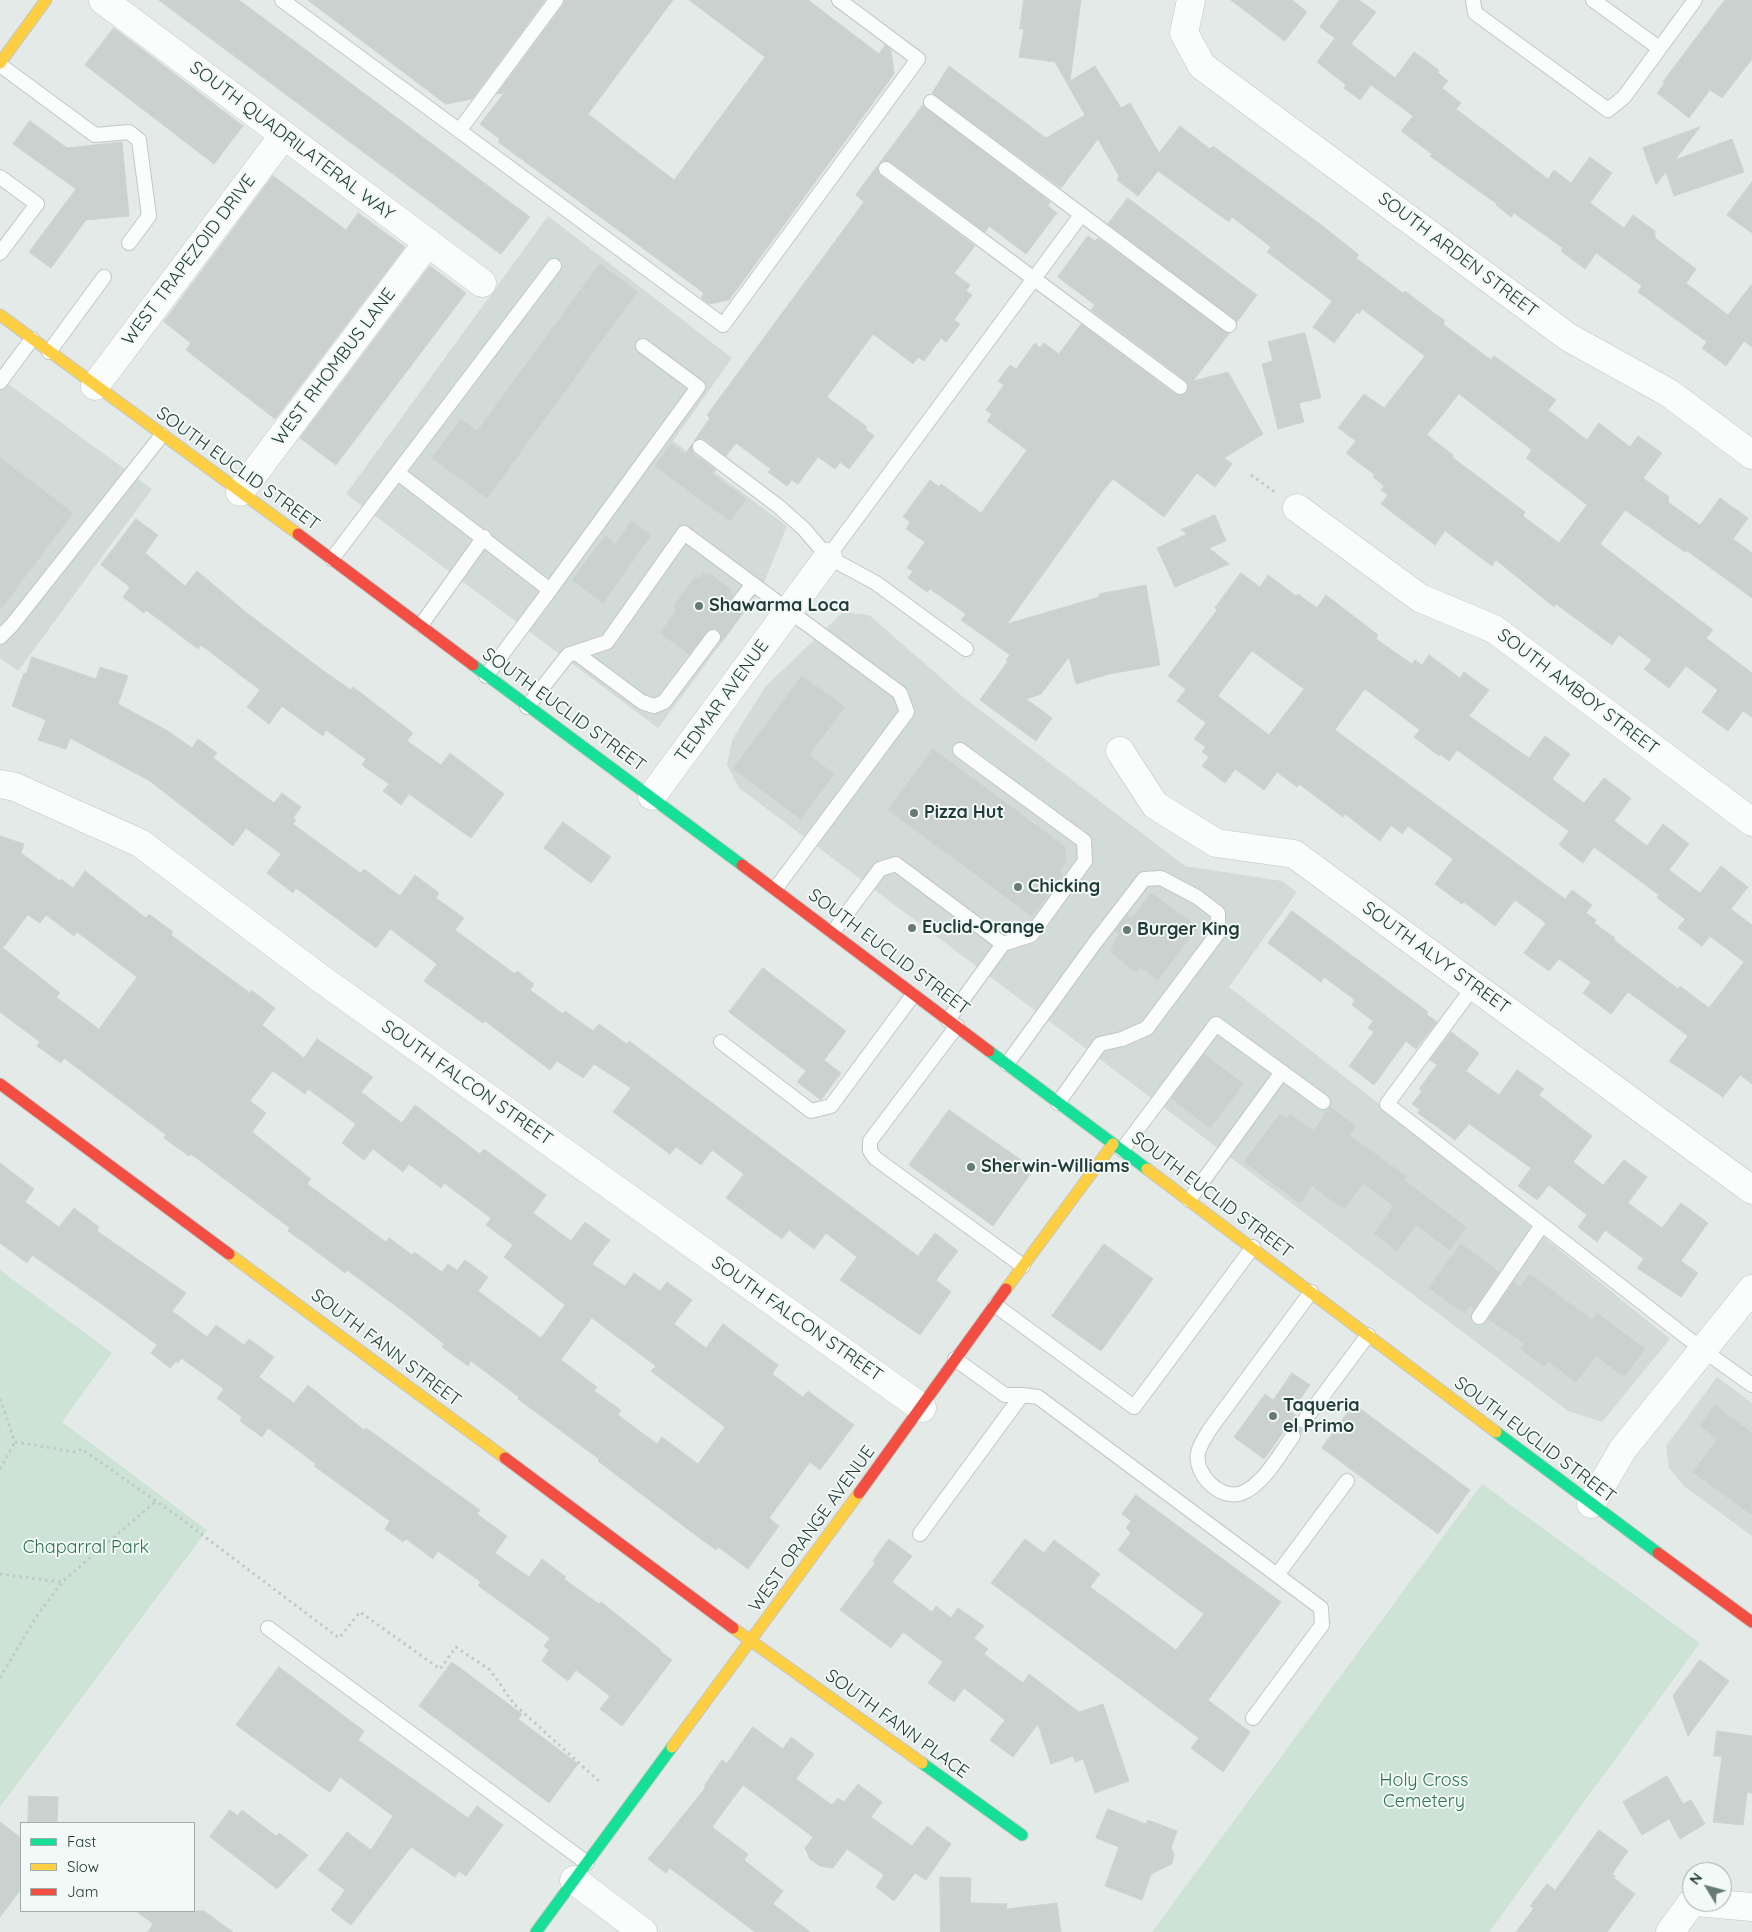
<!DOCTYPE html>
<html>
<head>
<meta charset="utf-8">
<style>
	body { margin:0 }
	#map { position:relative; width:1752px; height:1932px; overflow:hidden; background:#e4eae8; font-family:Quicksand,sans-serif }
	canvas { display:block }
	.legend { position:absolute; left:20px; top:1822px; width:175px; height:90px; box-sizing:border-box; background:#f2f9f6; border:1px solid #9faeaa; margin:0; padding:6px 9px; list-style:none; font-size:15px; color:#223d39 }
	.legend li { display:flex; align-items:center; gap:10px; height:25px }
	.legend b { width:25px; border:1px solid #9faeaa }
	.north { position:absolute; left:1682px; top:1862px; width:50px; height:50px; box-sizing:border-box; background:#f2f9f6; border:1px solid #9faeaa; border-radius:50%; rotate:307deg; font-size:14px; font-weight:700; line-height:20px; text-align:center; color:#223d39 }
	.north::after { content:''; display:block; margin:auto; width:18px; height:22px; background:#667a76; clip-path:polygon(50% 0,100% 100%,50% 72%,0 100%) }
</style>
</head>
<body>
<div id="map">
<canvas width="1752" height="1932"></canvas>
<ul class="legend">
<li><b style="height:6px;background:#16e098"></b>Fast</li>
<li><b style="height:6px;background:#ffcf43"></b>Slow</li>
<li><b style="height:6px;background:#f24e42"></b>Jam</li>
</ul>
<div class="north">N</div>
</div>
<script>
const g = document.querySelector('canvas').getContext('2d');
g.lineJoin = 'round';
function fillPath(path, color) { g.fillStyle = color; g.fill(path, 'evenodd'); }
function strokePath(path, color, width, dash) { g.strokeStyle = color; g.lineWidth = width; g.lineCap = dash ? 'butt' : 'round'; g.setLineDash(dash || []); g.stroke(path); }
function label(font, color, halo, rows, align = 'center') {
  g.font = font + ' Quicksand,sans-serif'; g.lineWidth = 4; g.setLineDash([]); g.textBaseline = 'middle'; g.strokeStyle = halo; g.fillStyle = color; for (const [text, x, y, turn = 0] of rows) {
    g.save(); g.translate(x, y); g.rotate((+turn || 0) * Math.PI / 180); g.textAlign = isNaN(turn) ? turn : align; if (halo) g.strokeText(text, 0, 0); g.fillText(text, 0, 0); g.restore();
  }
}
fillPath(new Path2D(`
	M548,216L732,358L673,441L787,526L761,590L658,728L346,494Z
	M0,378L152,489L18,671L0,658Z
	M843,612L869,615L963,697L1185,866L1282,881L1297,892L1229,987L1373,1099L1670,1339L1602,1422L1568,1411L739,788L727,765L732,740L765,687Z
	M1717,1377L1752,1403V1536L1684,1486L1669,1468L1666,1446Z`), '#d2dbd8');
fillPath(new Path2D(`
	M0,1270L112,1353L62,1422L207,1530L0,1807Z
	M1482,1484L1700,1643L1489,1932H1152Z`), '#cde3d6');
const building = new Path2D(`
	M159,0H239L530,217L501,254Z
	M308,0H545L472,99L446,104Z
	M565,0H673L588,114L674,180L765,57L689,0H808L879,54L885,45L891,50L894,74L729,300L709,304L701,298L704,293L498,142L500,139L480,124L504,93L497,94L563,5Z
	M1024,0H1081L1070,81L1095,66L1121,108L1130,103L1159,153L1180,126L1210,149L1213,146L1324,227L1359,255L1356,258L1403,293L1405,291L1422,304L1445,321L1443,324L1491,360L1494,356L1556,400L1548,410L1587,440L1599,423L1630,447L1638,436L1662,453L1643,478L1669,497L1668,502L1700,525L1720,498L1748,518L1733,539L1752,553V598L1686,550L1685,552L1625,510L1600,544L1713,630L1706,638L1752,673V717L1743,711L1728,731L1702,712L1718,690L1686,666L1669,688L1644,669L1652,660L1619,635L1612,645L1556,604L1554,607L1496,560L1492,566L1445,531L1435,545L1381,504L1388,495L1381,490L1384,486L1373,477L1375,475L1346,453L1356,441L1338,428L1364,394L1384,408L1425,356L1362,309L1359,314L1357,312L1334,343L1313,327L1332,301L1267,252L1271,247L1232,217L1229,222L1158,171L1138,196L1117,180L1119,176L1098,139L1061,188L932,93L949,66L1046,138L1085,115L1055,62L1019,57L1024,29H1020ZM1459,394L1532,450L1526,458L1587,505L1559,543L1523,516L1525,512L1452,457L1453,455L1427,435Z
	M1231,0H1292L1307,12L1285,41Z
	M1340,0H1359L1376,12L1351,44L1395,78L1414,52L1439,70L1437,72L1448,81L1442,88L1461,103L1456,109L1548,179L1554,170L1571,183L1590,157L1612,173L1590,203L1624,228L1633,215L1655,231V238L1696,269L1686,283L1728,315L1752,284V347L1744,341L1726,366L1702,348L1707,342L1638,292L1642,286L1596,253L1585,269L1561,251L1563,248L1514,213L1511,217L1496,205L1497,204L1430,156L1432,154L1401,131L1413,116L1371,85L1360,100L1344,88L1346,85L1317,62L1335,38L1320,27Z
	M1725,0H1752V59L1722,98L1710,90L1689,118L1657,93L1665,83L1663,82Z
	M114,28L243,126L214,164L85,65Z
	M923,105L1050,202L1048,206L1057,213L1026,254L989,226L985,232L891,162L882,161L877,168L881,176L975,246L954,273L970,285L966,291L972,295L954,320L960,324L946,342L941,338L924,361L918,357L913,364L873,334L827,397L867,427L865,429L874,436L849,469L840,462L835,469L818,457L798,484L792,480L787,486L768,472L771,469L736,443L726,456L705,440L701,438L694,441L710,418L707,415L864,202L856,195Z
	M30,121L67,148L122,142L129,216L86,220L51,268L29,252L76,189L13,144Z
	M1700,127L1675,160L1732,139L1744,172L1674,196L1666,172L1656,185L1643,148Z
	M273,176L346,230L358,213L405,247L275,419L186,350L191,343L164,322Z
	M1752,182V233L1727,215Z
	M1128,198L1257,295L1237,322L1108,224Z
	M1088,236L1095,241L1098,238L1229,334L1193,381L1228,372L1263,434L1224,458L1232,464L1215,487L1197,473L1164,517L1113,479L1105,488L1007,624L1099,597V594L1146,585L1160,665L1109,674L1076,684L1069,657L1041,694L1026,699L1052,718L1036,741L980,700L1008,661L1006,660L1010,655L961,620L966,614L930,589L927,592L908,578L913,571L907,568L925,542L906,529L910,522L903,517L930,480L939,487L941,484L981,513L1027,450L987,421L992,414L986,410L1004,385L998,381L1010,365L1016,369L1035,343L1040,348L1044,343L1059,354L1081,324L1175,394L1183,395L1187,392L1188,384L1185,380L1091,310L1095,305L1058,277Z
	M600,264L637,292L487,498L432,458L461,419L477,431Z
	M430,266L466,293L336,465L300,438Z
	M1305,333L1321,398L1299,403L1304,422L1278,429L1262,364L1273,361L1268,342Z
	M671,444L685,454L692,444L694,454L716,470L712,474L746,499L730,521L655,466Z
	M0,458L73,513L0,610Z
	M1215,515L1226,541L1209,548L1229,564L1175,587L1157,548L1187,534L1181,530Z
	M136,519L158,535L145,553L185,586L197,571L247,613L321,669L351,690L353,687L413,733L407,741L441,765L450,753L504,794L471,838L409,794L401,805L383,791L389,784L362,765L366,759L326,730L323,736L282,706L269,724L247,707L260,690L201,645L198,649L146,610L144,613L123,597L130,587L101,565Z
	M632,521L651,535L603,603L572,580L605,536L615,544Z
	M703,573L706,576L709,573L732,591L730,593L733,596L727,605L730,613L735,615L744,612L721,643V633L715,628L710,629L689,654L660,633L677,610L673,607L696,576L699,579Z
	M1241,573L1260,587L1268,575L1296,596L1298,594L1317,608L1326,595L1378,635L1376,639L1412,664L1415,660L1422,665L1429,655L1460,678L1464,672L1489,690L1469,716L1529,758L1545,736L1570,754L1552,779L1584,803L1604,778L1631,798L1614,821L1647,846L1663,824L1689,844L1669,870L1700,893L1721,866L1748,887L1731,909L1752,925V1084L1740,1075L1723,1097L1669,1061L1688,1036L1653,1010L1628,992L1611,1014L1583,993L1591,982L1559,959L1549,971L1524,953L1546,923L1515,900L1495,926L1464,902L1462,904L1435,884L1453,859L1408,826L1402,834L1391,825L1380,841L1345,814L1343,817L1299,784L1297,787L1277,772L1264,790L1235,769L1225,783L1202,766L1209,757L1202,752L1206,747L1194,739L1206,723L1177,701L1186,689L1168,676L1217,610L1215,608ZM1252,651L1304,689L1269,735L1218,696ZM1365,689L1420,730L1414,737L1439,756L1440,754L1449,761L1457,750L1569,831L1559,845L1583,863L1594,847L1659,895L1657,898L1685,919L1678,928L1702,946L1710,936L1744,962L1709,1008L1680,986L1678,989L1614,940L1615,938L1594,923L1596,920L1586,913L1592,905L1572,890L1565,899L1335,730Z
	M32,657L96,679L100,667L128,676L118,704L168,731L192,748L198,739L217,753L213,758L274,803L282,793L301,807L293,818L296,820L293,824L360,873L364,869L400,896L415,875L439,893L436,898L464,918L455,930L515,974L517,971L534,984L530,990L563,1014L565,1011L593,1031L599,1024L627,1044L629,1041L918,1256L935,1233L958,1251L936,1280L951,1292L920,1335L840,1280L857,1257L826,1233L814,1249L789,1230L782,1239L726,1198L744,1174L712,1150L701,1165L676,1147L670,1154L613,1112L631,1088L594,1064L583,1078L557,1061L550,1070L485,1021L483,1023L424,981L437,964L390,929L376,948L296,888L293,893L267,873L281,854L246,828L233,846L150,781L70,738L66,749L38,740L46,720L12,706L24,673L26,674Z
	M802,676L845,707L809,755L834,774L801,819L733,769Z
	M933,749L1064,846L1066,861L1059,871L1063,874L1032,916L888,810Z
	M563,822L611,857L591,883L544,848Z
	M0,836L24,844L21,853L60,881L61,879L73,888L85,871L146,918L149,914L173,932L171,935L250,993L251,990L275,1008L262,1025L304,1058L317,1039L373,1077L361,1092L402,1123L415,1105L480,1154L484,1149L546,1195L533,1213L571,1241L585,1222L610,1240L592,1264L625,1286L634,1273L660,1291L667,1282L692,1300L674,1324L706,1348L723,1324L778,1365L772,1374L803,1397L808,1391L854,1425L820,1470L810,1462L769,1518L779,1526L748,1569L718,1547L716,1550L690,1531L598,1461L599,1459L518,1399L519,1397L471,1361L468,1366L442,1347L444,1344L404,1312L347,1270L345,1273L313,1249L288,1231L290,1228L191,1154L189,1156L164,1138L166,1135L64,1058L61,1063L37,1046L40,1042L0,1012ZM28,915L40,923L46,915L74,936L77,932L137,977L99,1029L56,997L60,993L3,948ZM273,1071L305,1094L308,1089L356,1124L342,1143L364,1160L373,1149L403,1172L409,1164L441,1188L444,1183L491,1218L486,1225L513,1245L504,1257L565,1305L541,1338L478,1291L488,1277L465,1260L457,1270L448,1264L442,1272L414,1252L412,1255L389,1238L386,1242L307,1184L311,1179L252,1132L266,1113L250,1101ZM592,1318L656,1366L651,1371L725,1427L698,1464L662,1437L657,1444L618,1415L621,1410L594,1391L597,1387L561,1360Z
	M1151,893L1198,927L1158,980L1140,967L1136,972L1110,952L1114,947L1112,945L1119,935L1115,931L1127,915L1132,918Z
	M1292,911L1428,1012L1426,1014L1437,1022L1416,1049L1406,1041L1374,1085L1349,1066L1374,1032L1368,1028L1373,1021L1352,1005L1355,1000L1324,977L1321,982L1268,943Z
	M763,968L846,1031L824,1060L841,1073L821,1100L797,1082L806,1071L729,1012Z
	M1451,1032L1479,1053L1466,1071L1499,1095L1517,1070L1544,1089L1539,1095L1592,1136L1573,1162L1603,1185L1624,1160L1647,1177L1628,1203L1662,1228L1681,1203L1708,1223L1681,1261L1698,1273L1681,1297L1637,1268L1644,1259L1605,1230L1597,1242L1578,1227L1587,1215L1549,1185L1537,1200L1518,1186L1531,1168L1496,1143L1469,1124L1455,1140L1418,1113L1420,1110L1412,1104L1422,1091L1419,1089L1437,1065L1430,1060Z
	M1204,1054L1243,1084L1210,1128L1171,1098Z
	M1330,1107L1356,1126L1349,1135L1407,1177L1404,1180L1466,1227L1450,1250L1416,1225L1397,1251L1374,1233L1394,1206L1363,1183L1344,1209L1312,1186L1300,1203L1244,1162L1280,1114L1287,1119L1290,1114L1313,1131Z
	M949,1110L1034,1169L993,1226L909,1165Z
	M0,1163L34,1189L25,1202L59,1227L74,1208L99,1227L97,1231L186,1293L172,1311L207,1337L216,1325L244,1345L249,1339L274,1357L259,1377L294,1403L308,1385L364,1430L366,1428L480,1510L477,1514L507,1536L495,1553L529,1577L542,1559L566,1577L564,1579L599,1604L601,1602L661,1650L660,1651L672,1660L622,1726L600,1709L610,1696L576,1670L568,1681L542,1661L549,1650L544,1646L550,1638L480,1587L478,1585L481,1582L438,1551L433,1559L406,1539L403,1542L385,1529L390,1521L314,1466L316,1464L268,1428L262,1437L240,1421L242,1417L217,1398L224,1389L181,1358L178,1363L176,1361L170,1368L151,1353L157,1345L110,1310L32,1255L27,1263L0,1243Z
	M1104,1244L1153,1279L1101,1351L1052,1316Z
	M1461,1244L1499,1272L1474,1308L1470,1305L1464,1313L1429,1288Z
	M1530,1274L1592,1320L1597,1313L1645,1349L1624,1377L1596,1356L1576,1382L1548,1361L1544,1366L1531,1357L1521,1349L1525,1344L1488,1319L1514,1282L1520,1287Z
	M1292,1373L1310,1385L1291,1412L1297,1416L1296,1425L1303,1430L1301,1433L1293,1427L1284,1431L1264,1459L1234,1437L1265,1394L1273,1400Z
	M1354,1404L1470,1490L1438,1534L1322,1448Z
	M1715,1405L1752,1433V1515L1693,1472L1717,1439L1700,1426Z
	M1136,1495L1281,1602L1208,1700L1250,1732L1223,1772L1191,1748L1199,1738L991,1583L1025,1539L1044,1553L1054,1540L1100,1574L1090,1587L1176,1650L1204,1614L1118,1550L1131,1533L1126,1528L1131,1521L1122,1514Z
	M889,1539L912,1556L892,1582L932,1612L936,1606L951,1618L958,1608L984,1626L974,1638L988,1649L984,1654L1023,1683L1029,1674L1079,1712L1103,1704L1129,1781L1095,1793L1083,1759L1075,1762L1073,1756L1051,1764L1038,1724L1013,1757L990,1740L1005,1720L964,1688L954,1702L928,1683L943,1662L903,1632L891,1648L840,1610L875,1563L873,1561Z
	M1700,1660L1729,1681L1688,1736L1673,1696Z
	M452,1662L522,1714L518,1719L578,1764L549,1803L419,1706Z
	M279,1667L364,1731L358,1740L468,1818L477,1806L503,1825L466,1876L459,1871L455,1877L411,1847L351,1925L331,1910L345,1890L318,1870L347,1832L371,1850L393,1816L340,1777L330,1792L322,1787L236,1725Z
	M753,1727L783,1749L791,1737L814,1754L796,1779L832,1805L838,1798L844,1802L858,1784L882,1802L871,1817L912,1846L927,1826L951,1844L926,1880L915,1873L894,1901L876,1887L884,1875L847,1849L833,1868L820,1866L810,1859L805,1848L813,1837L743,1785L712,1827L748,1854L744,1860L783,1891L773,1904L810,1932H755L670,1868L666,1873L648,1859L706,1787L704,1786L722,1760L727,1763Z
	M1717,1731L1752,1736V1793L1747,1792L1743,1825L1713,1822L1722,1756H1714Z
	M1667,1776L1683,1804L1691,1800L1705,1824L1680,1839L1669,1819L1642,1835L1623,1802Z
	M29,1796L58,1797L57,1823H28Z
	M1108,1809L1146,1824L1148,1820L1177,1831L1171,1848L1174,1854L1172,1864L1151,1874L1142,1900L1105,1886L1119,1847L1096,1838Z
	M230,1810L238,1816L242,1810L276,1836L279,1833L308,1855L277,1889L210,1837Z
	M0,1822L21,1838V1889L0,1917Z
	M1599,1830L1628,1851L1612,1874L1615,1876L1614,1878L1635,1894L1607,1932H1516L1534,1908L1530,1906L1547,1884L1555,1890Z
	M940,1877L971,1878L970,1903L1007,1904L1006,1909L1057,1903L1061,1932H941Z
	M136,1911H204L233,1932H148L153,1924Z`);
fillPath(building, '#cbd1cf');
strokePath(building, '#cdd3d1', 1);
const lane = new Path2D(`
	M282,0L723,325L918,59L839,0
	M1473,0L1475,13L1608,110L1624,97L1695,0
	M1593,0L1659,48
	M0,65L95,135L129,132L139,140L149,216L129,243
	M931,102L1229,325
	M459,131L556,0
	M886,169L1180,387
	M0,177L37,204L0,253
	M49,352L104,277
	M0,382L32,339
	M700,447L778,506L804,529L828,557L876,583L966,649
	M398,473L550,590L698,387L643,346
	M828,557L1081,215
	M332,559L554,266
	M736,606L753,584
	M421,625L484,537
	M0,637L12,625L162,435
	M576,653L642,702L654,706L664,702L713,637
	M486,676L550,590
	M527,707L568,655L607,642L684,533L900,693L907,712L776,888
	M960,750L1084,841L1085,861L1031,935L1003,944
	M833,932L880,869L896,864L1003,944L948,1020
	M1474,986L1387,1104L1703,1350L1752,1385
	M957,1026L870,1141V1151L875,1158L1023,1266
	M721,1042L811,1111L831,1106L913,995
	M1007,1064L1094,944L1144,879L1161,878L1197,897L1218,913V933L1147,1028L1122,1039L1100,1044L1058,1103
	M1282,1072L1323,1102
	M1122,1150L1216,1024L1282,1072L1189,1200
	M995,1305L1134,1407L1253,1247
	M1479,1317L1542,1225
	M955,1359L1005,1395H1022
	M1304,1421L1368,1335
	M1293,1436C1279,1455 1264,1484 1242,1493C1220,1501 1194,1474 1198,1453C1200,1444 1206,1436 1210,1429L1311,1292
	M920,1534L1022,1395L1038,1397L1277,1575
	M268,1628L587,1863
	M1253,1718L1322,1625L1321,1608L1277,1575L1347,1481`);
const street = new Path2D(`
	M103,0L482,283
	M1191,0L1184,33L1202,66L1568,337L1669,393L1752,455
	M95,386L284,135
	M240,492L428,242
	M1297,508L1420,598L1494,629L1752,822
	M1120,751L1155,805L1216,843L1294,854L1752,1190
	M0,784L15,787L140,843L320,978L922,1408
	M652,796L828,557
	M1591,1504L1623,1449L1752,1289
	M574,1880L643,1932
	M1696,1902L1752,1907
	M1670,1932L1692,1902`);
const fast = new Path2D(`
	M473,665L742,865
	M989,1051L1147,1169
	M1496,1432L1658,1553
	M922,1763L1022,1835
	M536,1932L672,1747`);
const slow = new Path2D(`
	M0,63L46,0
	M0,315L298,534
	M1147,1169L1496,1432
	M229,1254L505,1458
	M1006,1289L1113,1144
	M733,1628L922,1763
	M672,1747L859,1493`);
const jam = new Path2D(`
	M298,534L473,665
	M742,865L989,1051
	M0,1084L229,1254
	M505,1458L733,1628
	M859,1493L1006,1289
	M1658,1553L1752,1622`);
strokePath(lane, '#c1c7c5', 16);
strokePath(street, '#c1c7c5', 29);
strokePath(fast, '#c0c7c5', 13);
strokePath(slow, '#c0c7c5', 13);
strokePath(jam, '#c0c7c5', 13);
strokePath(new Path2D(`
	M1251,475L1276,493
	M0,1399L15,1442L75,1452L82,1449L180,1518L339,1638L360,1612L440,1669L456,1647L490,1670L514,1704L601,1783
	M0,1469L15,1442
	M0,1574L62,1582
	M0,1678L36,1617L62,1582L156,1501`), '#c1cac8', 3, [2.5, 4]);
strokePath(lane, '#fbfcfc', 14);
strokePath(street, '#fbfcfc', 28);
strokePath(fast, '#16e098', 11);
strokePath(slow, '#ffcf43', 11);
strokePath(jam, '#f24e42', 11);
for (const [x, y, r, color] of [
	[699,606,5,"#667a76"],
	[914,813,5,"#667a76"],
	[1018,887,5,"#667a76"],
	[912,928,5,"#667a76"],
	[1127,930,5,"#667a76"],
	[971,1167,5,"#667a76"],
	[1273,1416,5,"#667a76"]
]) { const dot = new Path2D(); dot.arc(x, y, r, 0, 2 * Math.PI); g.fillStyle = color; g.fill(dot); strokePath(dot, '#f2f9f6', 2); }
label('18px', '#223d39', '#f2f9f6', [
	["SOUTH QUADRILATERAL WAY",292,141,37],
	["SOUTH ARDEN STREET",1458,255,37],
	["WEST TRAPEZOID DRIVE",189,260,-53],
	["WEST RHOMBUS LANE",334,367,-53],
	["SOUTH EUCLID STREET",238,469,36],
	["SOUTH AMBOY STREET",1578,692,37],
	["TEDMAR AVENUE",722,701,-54],
	["SOUTH EUCLID STREET",564,710,36],
	["SOUTH EUCLID STREET",889,952,37],
	["SOUTH ALVY STREET",1436,958,36],
	["SOUTH FALCON STREET",467,1083,35],
	["SOUTH EUCLID STREET",1212,1195,37],
	["SOUTH FALCON STREET",797,1319,35],
	["SOUTH FANN STREET",386,1348,37],
	["SOUTH EUCLID STREET",1535,1440,37],
	["WEST ORANGE AVENUE",812,1529,-54],
	["SOUTH FANN PLACE",897,1724,36]
]);
label('bold 18px', '#223d39', '#f2f9f6', [
	["Shawarma Loca",709,606],
	["Pizza Hut",924,813],
	["Chicking",1028,887],
	["Euclid-Orange",922,928],
	["Burger King",1137,930],
	["Sherwin-Williams",981,1167],
	["Taqueria",1283,1406],
	["el Primo",1283,1427]
], 'left');
label('18px', '#2c744f', '#f2f9f6', [
	["Chaparral Park",86,1548],
	["Holy Cross",1424,1781],
	["Cemetery",1424,1802]
]);
</script>
</body>
</html>
